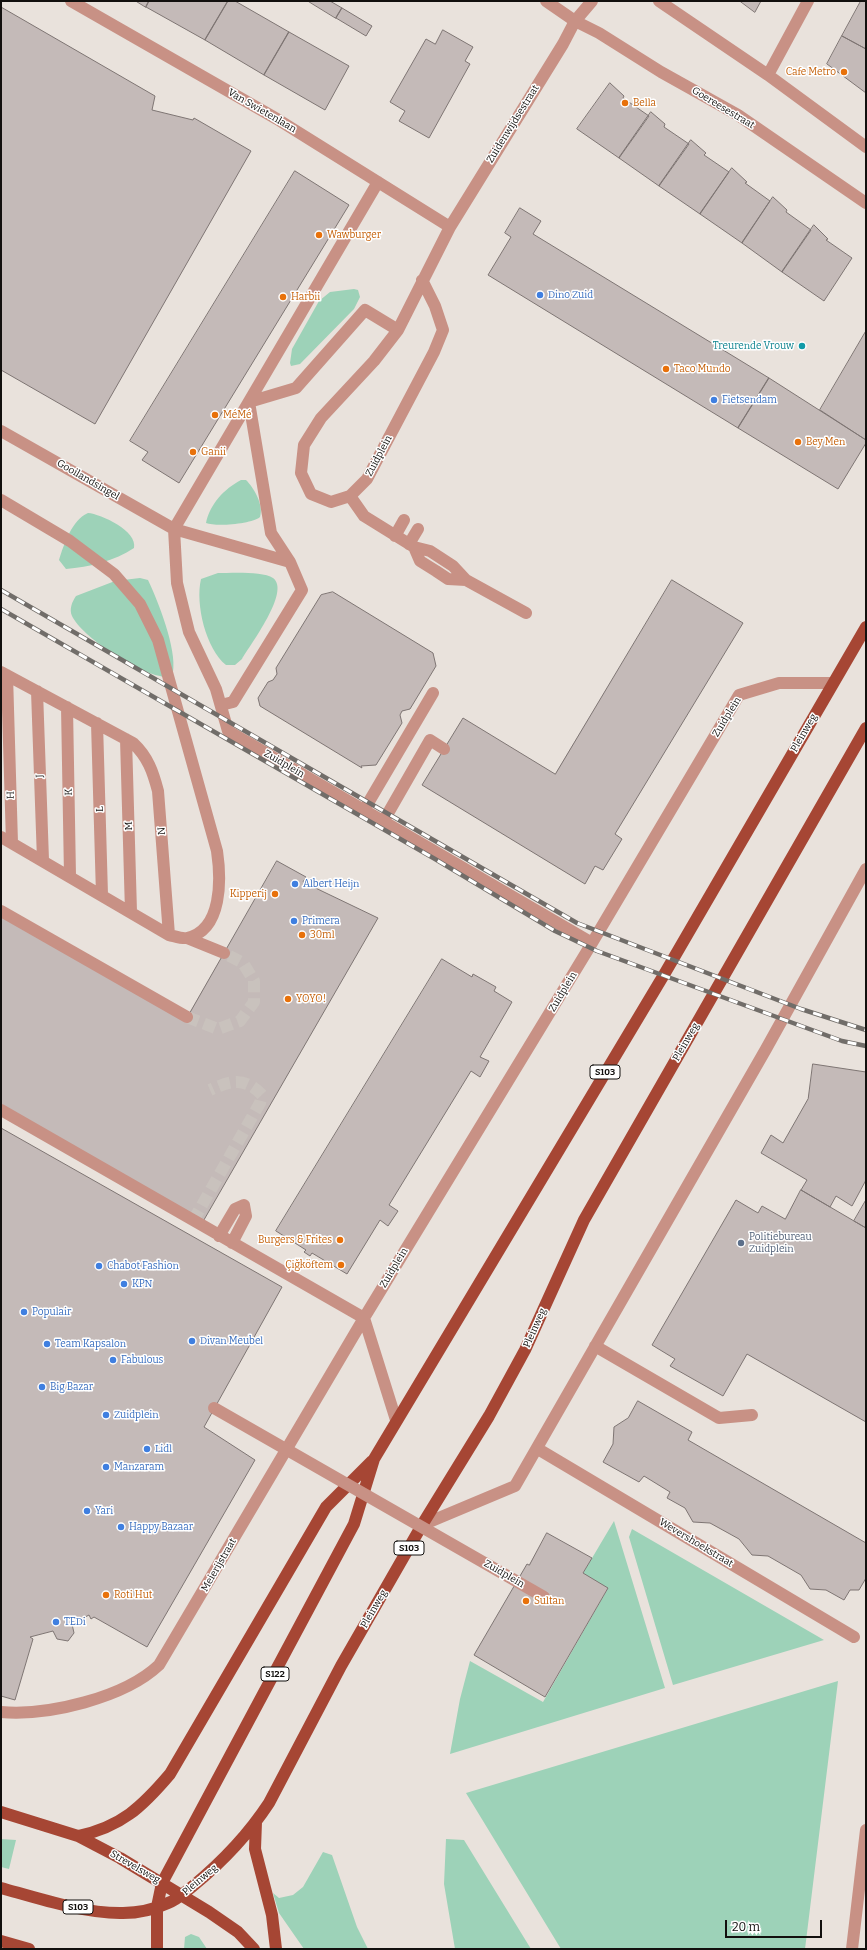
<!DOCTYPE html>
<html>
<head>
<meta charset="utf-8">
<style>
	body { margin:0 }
	#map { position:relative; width:867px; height:1950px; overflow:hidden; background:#e9e2dc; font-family:Bitter,serif }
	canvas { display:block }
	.frame { position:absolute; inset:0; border:2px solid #12100e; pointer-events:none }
	.scale { position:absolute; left:725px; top:1920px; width:97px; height:18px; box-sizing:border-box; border:2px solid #12100e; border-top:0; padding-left:5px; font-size:12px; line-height:14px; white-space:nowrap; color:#12100e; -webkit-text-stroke:3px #fff; paint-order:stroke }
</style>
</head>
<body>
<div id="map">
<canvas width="867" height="1950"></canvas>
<div class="frame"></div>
<div class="scale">20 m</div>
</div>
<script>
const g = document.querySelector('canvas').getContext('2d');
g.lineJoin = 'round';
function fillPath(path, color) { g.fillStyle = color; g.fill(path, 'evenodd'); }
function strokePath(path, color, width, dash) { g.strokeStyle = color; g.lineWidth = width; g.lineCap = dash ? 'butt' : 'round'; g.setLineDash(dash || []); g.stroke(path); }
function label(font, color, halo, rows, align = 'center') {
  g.font = font + ' Bitter,serif'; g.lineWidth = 3; g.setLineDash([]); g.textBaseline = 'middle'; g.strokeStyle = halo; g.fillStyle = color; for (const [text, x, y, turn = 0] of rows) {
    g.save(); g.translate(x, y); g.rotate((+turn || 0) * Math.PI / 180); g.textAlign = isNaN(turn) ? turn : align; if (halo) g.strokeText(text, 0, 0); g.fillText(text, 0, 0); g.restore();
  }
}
fillPath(new Path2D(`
	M354,289L358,290L360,297L354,309L300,364L291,366L290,363L292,349L319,301L330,292Z
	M241,480H246C254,488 264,505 260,517C252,524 216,527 206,523C210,504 224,489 241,480Z
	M88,513C101,514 138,531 134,548C115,561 89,567 66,569L59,560C64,544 72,520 88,513Z
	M218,573C231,573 263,571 273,578C291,591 250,645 242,659L235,665H226C206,649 195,604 201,579Z
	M140,578L148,580C158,601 177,649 173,672C169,675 165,678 160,676C137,672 82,637 72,616C69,609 72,602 76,596L115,581Z
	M614,1521L665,1688L450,1754L460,1699L470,1661L543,1702L607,1590L582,1575Z
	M632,1529L824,1640L673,1685L629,1537Z
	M838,1681L805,1949H561L466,1793Z
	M1,1839L16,1840L9,1869L1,1867Z
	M446,1839L464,1840L531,1949H455L444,1884Z
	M323,1852L332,1855L357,1927L368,1949H304L279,1913L273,1893L279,1898L293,1895L303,1887Z
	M191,1934L199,1937L207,1949H184L185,1937Z`), '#9dd2b8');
const building = new Path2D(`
	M136,1H149L146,7Z
	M149,1H228L205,40L146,7Z
	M228,1H235L289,32L264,75L205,40Z
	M308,1H330L342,8L336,18Z
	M740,1H761L755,12Z
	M861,1H866V49L842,36Z
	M1,7L155,96L152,110L193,120L194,118L251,151L95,424L1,370Z
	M342,8L372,26L366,36L336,18Z
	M443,30L473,47L465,61L470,64L429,138L399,121L405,111L390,102L426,39L435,44Z
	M289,32L349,66L325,110L264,75Z
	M842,36L866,49V93L827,64Z
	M610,83L624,96L623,98L649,116L619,158L577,129Z
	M651,112L665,124L664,127L689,144L659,186L619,158Z
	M691,140L706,153L704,155L729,172L700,214L659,186Z
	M732,168L747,182L745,183L770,201L742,243L700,214Z
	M295,171L349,205L179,483L142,460L148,452L130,441Z
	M773,197L787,210L786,212L811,230L782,272L742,243Z
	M520,208L541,221L533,234L769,378L738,428L488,275L511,237L505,233Z
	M814,225L828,239L826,240L852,258L824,301L782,272Z
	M866,331V440L820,410Z
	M769,378L866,440V443L838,489L738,428Z
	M672,580L743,623L615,834L622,839L603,870L595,866L585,884L422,785L463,718L555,774Z
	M333,592L433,653L436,666L410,709L402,711L400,715L402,723L376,765L361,766L362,768L260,706L258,698L268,682L273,680L277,674L276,668L321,595Z
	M277,861L306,877L303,882L378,918L201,1225L1,1111V911L187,1017Z
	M442,959L472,977L473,974L496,987L494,991L512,1002L480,1057L489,1061L480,1077L471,1071L389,1205L398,1211L388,1226L380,1220L347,1274L312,1253L310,1256L304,1252L306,1250L276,1231Z
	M813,1064L866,1072V1180L852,1206L836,1196L830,1207L801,1190L807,1180L761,1153L771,1135L783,1143L808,1099Z
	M1,1128L282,1287L204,1427L255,1460L147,1647L94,1617L91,1619L89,1615L72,1624L74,1633L68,1641L57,1639L53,1631L30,1637L33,1639L15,1700L1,1696Z
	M801,1190L866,1228V1422L747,1354L723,1396L670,1366L675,1359L652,1345L736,1200L758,1213L762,1206L785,1219Z
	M866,1200V1228L854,1221Z
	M638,1401L692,1432L688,1440L866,1543V1578L859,1590H850L844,1600L826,1590L810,1589L801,1575L768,1556L752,1555L739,1539L710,1523L693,1522L685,1508L667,1498L670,1492L644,1476L639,1482L603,1462L613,1444L614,1427L628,1418Z
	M547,1533L592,1558L583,1573L608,1588L545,1697L474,1655L527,1564L529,1565Z`);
fillPath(building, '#c4bab8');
strokePath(building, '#7e7573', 1);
strokePath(new Path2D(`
	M187,1017L218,1029L240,1021L254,1002V981L243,963L224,953
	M193,1221L260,1103L262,1095C244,1076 230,1081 210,1090`), '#c9c2bd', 12, [12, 6]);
strokePath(new Path2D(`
	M71,1L277,119L450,227
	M546,1L575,21L599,33L661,72L738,115L866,203
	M659,1L768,75L866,147
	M768,75L808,1
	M378,182L174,529L177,583L189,632L216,689L228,731L592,943
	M422,280L435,306L443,330L434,352L367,479L350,496L331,502L311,494L301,473L304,445L321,418L374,361L398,330L450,227L563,44L575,21L592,1
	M1,431L174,529L290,562L302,590L233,702L221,705
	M350,496L364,516L414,547L430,551L453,566L466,580L526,613
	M1,500L70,541L114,574L140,604L158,640L217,851C221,878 223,930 187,938C182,939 174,936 169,935L1,837
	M395,536L404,520
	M409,544L418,529
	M414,547L420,561L436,571L448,579L466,580
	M290,562L271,533L249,402L296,388L365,310L398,330
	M1,672L133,743C148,757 153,772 158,791L169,935
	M7,675L12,843
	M37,691L43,860
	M67,707L70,876
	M97,723L102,895
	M126,739L131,912
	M364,810L433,693
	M383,822L430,740L444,749
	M1,911L187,1017
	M187,938L224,953
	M1,1110L364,1318
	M219,1236L235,1209L244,1205L246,1216L232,1243
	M364,1318L396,1420
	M595,1346L719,1418L752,1415
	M538,1449L854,1637
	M422,1525L515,1486L766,1049L866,869
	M1,1712C48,1716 124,1698 159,1665L364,1318L592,943L739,695L779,683H832
	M852,1949L866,1830`), '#c89185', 12);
strokePath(new Path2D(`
	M1,1812L78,1836L120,1858L209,1912L238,1932L254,1949
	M256,1822L255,1849L272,1915L276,1949
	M78,1836C121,1827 142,1807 170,1774L326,1507L372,1461
	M1,1888C37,1898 86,1914 123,1913C138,1913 155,1909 168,1903C177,1900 185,1892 193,1886C222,1862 248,1835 269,1803L341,1666L422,1525L489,1416L525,1350L584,1220L866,728
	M1,1941L29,1949
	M157,1949V1907L162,1883L354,1524L374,1459L665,973L866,627`), '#a64634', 12);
const rail = new Path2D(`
	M1,590L577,923L801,1009L866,1030
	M1,609L435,859L555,931L597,951L842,1041L866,1046`);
strokePath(rail, '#716d69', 4.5);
strokePath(rail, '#fff', 3, [9]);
strokePath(new Path2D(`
	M214,1408L544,1597`), '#c89185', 12);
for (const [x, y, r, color] of [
	[844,72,4,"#e8710a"],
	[625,103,4,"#e8710a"],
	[319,235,4,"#e8710a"],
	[540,295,4,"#3f7fe0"],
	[283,297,4,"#e8710a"],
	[802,346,4,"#0f9aa8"],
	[666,369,4,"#e8710a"],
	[714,400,4,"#3f7fe0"],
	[215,415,4,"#e8710a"],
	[798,442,4,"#e8710a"],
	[193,452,4,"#e8710a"],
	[295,884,4,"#3f7fe0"],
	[275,894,4,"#e8710a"],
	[294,921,4,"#3f7fe0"],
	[302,935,4,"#e8710a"],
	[288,999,4,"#e8710a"],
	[340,1240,4,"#e8710a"],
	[741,1243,4,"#5c6f8a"],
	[341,1265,4,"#e8710a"],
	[99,1266,4,"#3f7fe0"],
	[124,1284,4,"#3f7fe0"],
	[24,1312,4,"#3f7fe0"],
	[192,1341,4,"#3f7fe0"],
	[47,1344,4,"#3f7fe0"],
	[113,1360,4,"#3f7fe0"],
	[42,1387,4,"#3f7fe0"],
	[106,1415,4,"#3f7fe0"],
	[147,1449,4,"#3f7fe0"],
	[106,1467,4,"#3f7fe0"],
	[87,1511,4,"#3f7fe0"],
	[121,1527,4,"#3f7fe0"],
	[106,1595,4,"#e8710a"],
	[526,1601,4,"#e8710a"],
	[56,1622,4,"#3f7fe0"]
]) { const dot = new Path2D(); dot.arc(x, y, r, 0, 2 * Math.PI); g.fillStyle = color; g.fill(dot); strokePath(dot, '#fff', 1.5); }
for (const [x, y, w] of [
	[605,1072,30],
	[409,1548,30],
	[275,1674,28],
	[78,1907,30]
]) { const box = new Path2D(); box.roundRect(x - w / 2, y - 7, w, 14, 3); g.fillStyle = '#fff'; g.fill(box); strokePath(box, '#12100e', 1); }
label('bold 9px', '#12100e', null, [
	["S103",605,1072],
	["S103",409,1548],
	["S122",275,1674],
	["S103",78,1907]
]);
label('10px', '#c56008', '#fff', [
	["Cafe Metro",836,72,"right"],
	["Bella",633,103],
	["Wawburger",327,235],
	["Harbii",291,297],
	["Taco Mundo",674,369],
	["MéMé",223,415],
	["Bey Men",806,442],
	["Ganii",201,452],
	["Kipperij",267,894,"right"],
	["30ml",310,935],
	["YOYO!",296,999],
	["Burgers & Frites",332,1240,"right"],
	["Çiğköftem",333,1265,"right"],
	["Roti Hut",114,1595],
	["Sultan",534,1601]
], 'left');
label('10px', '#12100e', '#fff', [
	["Goereesestraat",723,108,31],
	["Van Swietenlaan",262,111,30],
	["Zuidenwijdsestraat",513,124,-58],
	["Zuidplein",379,456,-62],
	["Gooilandsingel",88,480,30],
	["Zuidplein",727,717,-58],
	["Pleinweg",804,733,-60],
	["Zuidplein",284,764,30],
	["J",40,776,-92],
	["K",69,792,-91],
	["H",11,795,-91],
	["L",100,809,-92],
	["M",129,826,-92],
	["N",162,831,-94],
	["Zuidplein",563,992,-59],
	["Pleinweg",686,1042,-60],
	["Zuidplein",394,1268,-59],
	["Pleinweg",535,1328,-66],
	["Wevershoekstraat",696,1543,31],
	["Meierijstraat",219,1565,-60],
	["Zuidplein",504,1574,30],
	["Pleinweg",374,1609,-60],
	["Strevelsweg",135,1867,30],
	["Pleinweg",200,1880,-40]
]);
label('10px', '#366cbe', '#fff', [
	["Dino Zuid",548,295],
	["Fietsendam",722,400],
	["Albert Heijn",303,884],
	["Primera",302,921],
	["Chabot Fashion",107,1266],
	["KPN",132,1284],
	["Populair",32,1312],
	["Divan Meubel",200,1341],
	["Team Kapsalon",55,1344],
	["Fabulous",121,1360],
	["Big Bazar",50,1387],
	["Zuidplein",114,1415],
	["Lidl",155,1449],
	["Manzaram",114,1467],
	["Yari",95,1511],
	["Happy Bazaar",129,1527],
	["TEDi",64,1622]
], 'left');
label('10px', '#0d838f', '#fff', [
	["Treurende Vrouw",794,346]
], 'right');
label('10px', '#4e5e75', '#fff', [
	["Politiebureau",749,1237],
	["Zuidplein",749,1249]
], 'left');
</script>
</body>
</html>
